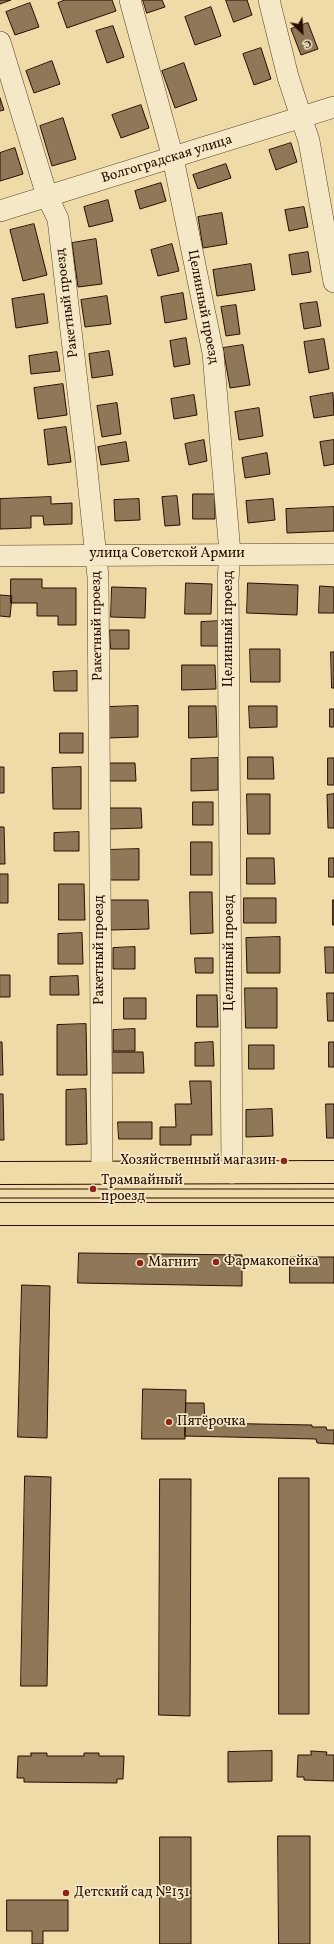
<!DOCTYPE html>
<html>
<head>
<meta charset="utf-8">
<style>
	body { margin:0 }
	#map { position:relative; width:334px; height:1944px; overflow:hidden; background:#eedba8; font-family:Vollkorn,serif }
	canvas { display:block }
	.north { position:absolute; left:282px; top:12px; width:40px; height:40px; -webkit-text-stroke:3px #f4e8c6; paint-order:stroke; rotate:155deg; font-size:11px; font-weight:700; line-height:16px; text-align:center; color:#290d01 }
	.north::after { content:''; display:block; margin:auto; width:14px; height:18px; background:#290d01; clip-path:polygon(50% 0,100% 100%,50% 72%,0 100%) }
</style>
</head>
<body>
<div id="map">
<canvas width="334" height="1944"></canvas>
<div class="north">С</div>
</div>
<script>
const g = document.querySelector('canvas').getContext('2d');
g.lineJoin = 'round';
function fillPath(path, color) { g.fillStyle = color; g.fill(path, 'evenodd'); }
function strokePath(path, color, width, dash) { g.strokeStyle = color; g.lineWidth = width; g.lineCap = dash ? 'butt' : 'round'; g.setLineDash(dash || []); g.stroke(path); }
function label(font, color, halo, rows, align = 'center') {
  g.font = font + ' Vollkorn,serif'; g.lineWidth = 3.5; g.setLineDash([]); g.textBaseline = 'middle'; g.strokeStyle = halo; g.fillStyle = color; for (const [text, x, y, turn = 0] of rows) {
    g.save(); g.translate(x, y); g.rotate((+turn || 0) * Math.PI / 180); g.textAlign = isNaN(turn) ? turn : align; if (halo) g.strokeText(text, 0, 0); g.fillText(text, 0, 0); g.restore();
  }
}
const building = new Path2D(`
	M0,0H11L0,4Z
	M65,0H112L116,11L67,28L58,3Z
	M143,0H162L165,7L147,13Z
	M226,0H247L252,15L234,22Z
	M30,3L39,27L15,35L6,12Z
	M211,7L221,36L195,45L185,17Z
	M308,23L318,49L301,55L291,29Z
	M113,26L124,57L107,63L96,31Z
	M261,48L271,79L254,85L243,54Z
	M52,61L60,84L34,93L26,71Z
	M184,63L197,100L175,108L162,71Z
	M0,98L4,110L0,111Z
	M141,105L149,128L121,138L112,115Z
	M63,118L76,159L52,166L40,126Z
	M291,143L297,162L276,170L269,150Z
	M15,148L23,174L0,181V153Z
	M226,164L231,178L198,189L193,175Z
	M161,183L166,201L140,209L135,191Z
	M108,200L113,221L89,227L84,207Z
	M304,207L308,227L289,231L285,210Z
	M222,213L227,244L203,248L198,217Z
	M34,224L47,275L23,281L10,230Z
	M96,239L102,284L78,287L72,243Z
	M172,244L179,271L158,276L151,250Z
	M308,252L311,272L292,275L289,255Z
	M251,264L255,290L217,296L213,270Z
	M183,293L187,319L165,323L161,297Z
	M44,294L48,323L16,328L12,299Z
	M107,296L111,324L85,327L81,300Z
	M317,302L321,326L304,329L300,304Z
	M236,305L240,334L226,336L221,307Z
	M186,338L190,364L174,367L170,341Z
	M324,339L329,369L309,373L304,342Z
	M243,345L250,385L230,388L223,348Z
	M109,351L113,375L92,378L89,354Z
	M57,352L60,371L31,374L29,356Z
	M63,384L67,415L38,419L34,388Z
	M333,393L334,415L314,418L310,397Z
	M194,395L197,415L174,419L171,399Z
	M117,403L121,434L102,437L97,406Z
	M259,408L263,436L239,440L235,412Z
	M66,427L71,462L48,465L44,430Z
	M204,440L207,461L189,465L185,444Z
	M334,440V464L324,466L320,442Z
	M126,442L129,461L101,465L98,447Z
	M267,453L270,474L245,478L242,458Z
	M193,494H215V519H193Z
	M177,496L180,525L165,526L162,497Z
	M51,497V504L72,503V524L44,525L43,516H31V528L0,529V499Z
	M139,499L140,520L115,521L114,500Z
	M273,499L275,520L248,523L246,501Z
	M334,507V531L287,533L286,509Z
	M11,579H42V588H76V625H58V616H37V603H11Z
	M186,583L212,584L211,614H185Z
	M248,583L298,585L297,615L247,613Z
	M320,586L334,587V613H319Z
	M112,587L146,588L145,618L111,617Z
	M0,595L12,596L10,617L0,616Z
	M221,621V646H201V622Z
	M110,630H129V649H111Z
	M250,649H280V682H251Z
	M331,652H334V688H332Z
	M182,665H215L216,689L182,690Z
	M77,671V691H54L53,672Z
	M138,706V737L107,738V707Z
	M189,706H216L217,737L189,738Z
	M249,706H277V727L250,728Z
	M330,709H334V727H330Z
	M60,733H83V753H60Z
	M248,757H273L274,779H248Z
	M218,758V790L191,791V759Z
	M328,758H334V785H328Z
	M109,763H135L136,781H109Z
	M0,767H4V793H0Z
	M81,767V809H53L52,768Z
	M247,794H270V834H248Z
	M334,794V828H328L327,795Z
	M193,802H213V825H193Z
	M110,808H141L142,828L110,829Z
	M0,827H4L5,864H0Z
	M79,832V851H54V833Z
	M191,842H212V875H191Z
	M139,849V880H106V850Z
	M247,858H274L275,884H247Z
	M329,858H334V877H329Z
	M0,874H8V903H0Z
	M59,884H84L85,920H59Z
	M190,892H212L213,933L191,934Z
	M244,898H276V923H244Z
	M110,900H148L149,929L111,930Z
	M333,900H334V925H333Z
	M82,933L83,964H58V934Z
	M280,937V973H247L246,938Z
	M135,947V969H113V948Z
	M325,947H334V973H326Z
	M195,958H213V973H196Z
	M0,975H10V997H0Z
	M78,976L79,995H50V977Z
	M245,988H277V1028H246Z
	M327,993H334V1021H328Z
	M197,995H217L218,1027H197Z
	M124,998H146V1019H124Z
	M86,1024L87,1075H57V1025Z
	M135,1029V1051H113V1030Z
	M0,1042H2L3,1075H0Z
	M213,1042L214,1066H195V1043Z
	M329,1042H334V1067H329Z
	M249,1045H274V1069H249Z
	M110,1052H143L144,1073H110Z
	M190,1081H211L212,1135H191V1145H160V1127H176L175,1104H191Z
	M86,1089L87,1144L66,1145V1090Z
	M0,1094H3L4,1140H0Z
	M326,1104H334V1138H327Z
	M272,1109L273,1136L246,1137V1110Z
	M118,1122H152V1139H119Z
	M79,1253L242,1255V1286L78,1283Z
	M290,1257H334V1283H290Z
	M22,1285L50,1286L47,1438L18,1437Z
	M143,1389L186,1390L185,1439H142Z
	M186,1403H204L205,1423L312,1425V1427H326L327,1430H334V1444L317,1443L316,1439L185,1436Z
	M25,1476L51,1477L47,1686H21Z
	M279,1478H309V1714H279Z
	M160,1479H191L190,1716L159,1715Z
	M272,1751V1781L228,1782V1752Z
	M311,1751L327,1752L326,1755H334V1781L304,1780V1777H297L298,1755H311Z
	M31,1753H47V1756H84V1753H99V1756H124L123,1779H117V1783L24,1782V1778H17L18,1756H31Z
	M278,1836H310V1944H279Z
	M160,1837H191V1944H160Z
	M7,1900H68V1931H43V1944H32V1931H7Z`);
fillPath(building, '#8f7858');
strokePath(building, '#290d01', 1);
const minor = new Path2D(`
	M130,0L173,158L213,353L230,553L228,580L232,1173
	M269,0L288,77L309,141L334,282
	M0,42L47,196L58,219L85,451L98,577L102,1173
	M0,211L334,107
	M0,556L334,554`);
const major = new Path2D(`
	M0,1173L334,1172
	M0,1214H334`);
strokePath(minor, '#5a402b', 22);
strokePath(major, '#290d01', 24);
strokePath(minor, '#f4e8c6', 21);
strokePath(major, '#eedba8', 22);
strokePath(new Path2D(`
	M0,1189H334
	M0,1198H334`), '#290d01', 1);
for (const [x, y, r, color] of [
	[284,1161,4,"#8f2418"],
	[93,1189,4,"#8f2418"],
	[216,1262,4,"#8f2418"],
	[140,1263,4,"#8f2418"],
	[169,1422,4,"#8f2418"],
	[66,1893,4,"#8f2418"]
]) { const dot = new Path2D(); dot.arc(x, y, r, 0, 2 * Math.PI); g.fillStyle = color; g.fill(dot); strokePath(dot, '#f4e8c6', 1.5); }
label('14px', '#290d01', '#f4e8c6', [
	["Волгоградская улица",167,160,-17],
	["Ракетный проезд",68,303,-97],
	["Целинный проезд",202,307,79],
	["улица Советской Армии",167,554],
	["Ракетный проезд",98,626,-91],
	["Целинный проезд",229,629,-90],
	["Ракетный проезд",100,950,-90],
	["Целинный проезд",230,953,-90]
]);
label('14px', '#290d01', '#f4e8c6', [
	["Хозяйственный магазин",276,1161,"right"],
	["Трамвайный",101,1181],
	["проезд",101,1197],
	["Фармакопейка",224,1262],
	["Магнит",148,1263],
	["Пятёрочка",177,1422],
	["Детский сад №131",74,1893]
], 'left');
</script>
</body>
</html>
